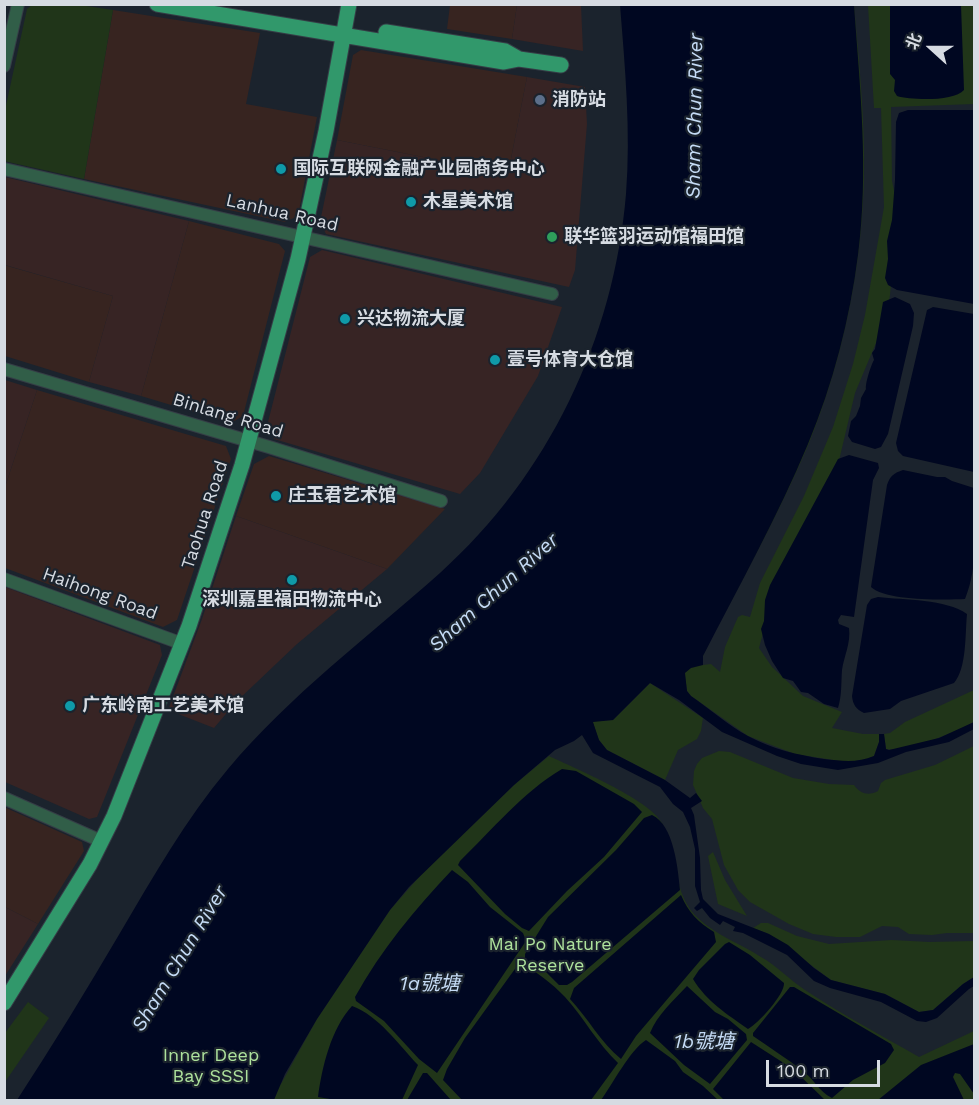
<!DOCTYPE html>
<html>
<head>
<meta charset="utf-8">
<style>
	body { margin:0 }
	#map { position:relative; width:979px; height:1105px; overflow:hidden; background:#1b232d; font-family:"Work Sans","Noto Sans SC",sans-serif }
	canvas { display:block }
	.frame { position:absolute; inset:0; border:6px solid #d6dbe2; pointer-events:none }
	.north { position:absolute; left:901px; top:18px; width:60px; height:60px; -webkit-text-stroke:4px #1b232d; paint-order:stroke; rotate:291deg; font-size:16px; font-weight:700; line-height:24px; text-align:center; color:#d6dbe2 }
	.north::after { content:''; display:block; margin:auto; width:21px; height:27px; background:#d6dbe2; clip-path:polygon(50% 0,100% 100%,50% 72%,0 100%) }
	.scale { position:absolute; left:766px; top:1060px; width:114px; height:27px; box-sizing:border-box; border:3px solid #d6dbe2; border-top:0; padding-left:8px; font-size:18px; line-height:21px; white-space:nowrap; color:#d6dbe2; -webkit-text-stroke:4px #1b232d; paint-order:stroke }
</style>
</head>
<body>
<div id="map">
<canvas width="979" height="1105"></canvas>
<div class="frame"></div>
<div class="north">北</div>
<div class="scale">100 m</div>
</div>
<script>
const g = document.querySelector('canvas').getContext('2d');
g.lineJoin = 'round';
function fillPath(path, color) { g.fillStyle = color; g.fill(path, 'evenodd'); }
function strokePath(path, color, width, dash) { g.strokeStyle = color; g.lineWidth = width; g.lineCap = dash ? 'butt' : 'round'; g.setLineDash(dash || []); g.stroke(path); }
function label(font, color, halo, rows, align = 'center') {
  g.font = font + ' "Work Sans","Noto Sans SC",sans-serif'; g.lineWidth = 4.5; g.setLineDash([]); g.textBaseline = 'middle'; g.strokeStyle = halo; g.fillStyle = color; for (const [text, x, y, turn = 0] of rows) {
    g.save(); g.translate(x, y); g.rotate((+turn || 0) * Math.PI / 180); g.textAlign = isNaN(turn) ? turn : align; if (halo) g.strokeText(text, 0, 0); g.fillText(text, 0, 0); g.restore();
  }
}
fillPath(new Path2D(`
	M450,5H517L512,39L447,29Z
	M113,10L260,33L246,104L317,117L298,216L285,222L84,179Z
	M361,50L527,77L508,174L337,140L353,55Z
	M189,221L279,244L285,251L243,416L231,423L141,396Z
	M4,265L113,296L89,382L5,356Z
	M37,390L226,446L231,459L177,620L163,627L5,568V487Z
	M269,456L445,509L387,569L236,516L254,464Z
	M4,807L82,842L84,851L38,924L5,907Z`), '#372420');
fillPath(new Path2D(`
	M517,5H581L583,51L512,39Z
	M527,77L585,87L587,124L575,270L569,287L326,234L320,222L337,140L508,174Z
	M5,177L189,221L141,396L89,382L113,296L5,265Z
	M322,250L562,307L538,376L480,473L460,494L274,439L268,422L310,257Z
	M5,380L37,390L5,487L4,380Z
	M236,516L387,569L297,644L236,702L214,728L168,710L202,619Z
	M5,587L160,645L162,655L97,817L89,819L5,782Z
	M5,907L38,924L5,976Z`), '#372424');
fillPath(new Path2D(`
	M80,5L113,10L84,179L4,161L5,110L27,9L32,5Z
	M854,5C859,62 865,120 864,177C862,268 843,359 809,443C787,495 761,545 735,594C724,615 709,637 702,659L703,665L711,664L720,672L725,647L738,617L742,615L750,617L760,583L804,496L833,427L853,364L865,315L884,207L881,108H874L868,5H974V104L891,107L892,181L898,210L890,295L886,319L855,393L837,469L769,611L759,648L772,667L803,696L842,712L832,728L863,734H879V742L874,756L865,760L846,762L795,754L748,736L691,696L687,691L685,677L669,648Z
	M650,683L703,718L701,731L697,739L678,750L665,780L607,750L599,740L592,721L613,720Z
	M974,690V722C955,732 906,753 886,749L884,734L890,733L905,722Z
	M974,746V933H947L932,935L909,934L898,927L882,926L860,937H836L813,934L789,924L750,902L738,890L724,865L712,819L703,808L693,785L694,771L697,764L702,758L719,751L730,752L793,778L829,784L854,785C860,794 869,796 878,791L881,783L885,780L935,765Z
	M549,756C574,768 649,799 662,823C679,853 671,895 699,919C716,935 741,944 761,957C777,966 790,980 805,990C841,1014 881,1035 919,1057L974,1031V1100H152L281,1084L317,1019L390,910L420,876L514,785Z
	M713,852L725,880L747,916L718,904L708,856Z
	M761,923H768L797,936L829,944L892,940L929,942L974,941V977L963,984L933,1010L919,1012L885,994L831,980L769,934L753,928Z
	M28,1002L49,1018L5,1082V1033Z`), '#203519');
fillPath(new Path2D(`
	M890,4L961,5L964,90C954,102 910,100 897,96L894,91L895,80L890,74Z
	M620,5H854C860,88 869,171 858,255C850,319 833,384 808,444C778,516 739,586 703,656V665L691,668L685,673L687,691L691,696C710,709 728,725 748,736C772,749 798,755 824,759C842,761 858,763 874,756L879,742V734H884L886,749L889,750L939,738L974,722V729L949,742L906,752L878,763L838,770L801,764L777,756L722,732L679,700L650,683L613,720L593,722L599,740L607,750L665,780L690,798L696,793L702,801L691,808L694,815L700,858L701,890L703,899L718,914L769,934L788,945L814,968L831,980L885,994L919,1012L933,1010L963,984L974,977V986L969,989L937,1018L926,1022L917,1021L881,1002L830,988L814,981L787,955L743,933L733,931L735,927L723,921L720,925L710,918L702,908L697,911L694,908L700,902L695,886V849L690,827L683,812L673,804L660,787L593,753L582,735L574,741L555,750L514,785L409,887L390,910L317,1019L285,1074L274,1100H17C53,1045 87,989 120,933C153,877 186,819 228,769C290,695 368,637 440,573C548,476 614,339 626,194C631,132 625,67 620,5Z
	M908,110H974V304L897,290L888,285L885,278L888,259L887,241L892,220L895,180L896,122L899,113Z
	M895,297L910,304L914,313L913,326L888,434L881,447L875,449L852,442L848,436L851,421L856,416L860,406L861,398L866,389C865,384 871,365 874,360L872,353L875,349L883,302Z
	M933,307L974,314V472L903,456L898,451L896,443L927,310Z
	M849,455L878,463L879,468L873,480L854,617L841,615L838,620L839,624L849,628C851,643 844,656 842,670C841,684 842,695 838,708L824,704L808,693L801,692L793,681L783,678L772,661L765,645L761,629L764,621L765,600L770,585L838,459Z
	M903,470L937,477H945L952,481L974,488C975,523 979,565 965,599C945,600 885,601 871,587L887,485C890,476 894,473 903,470Z
	M878,597C904,600 946,599 967,614C965,634 967,668 954,683L901,701L890,709L864,713C856,709 853,705 852,696L867,605L871,599Z
	M562,769L576,771L634,804L642,812L604,857L567,891L529,931L522,928L505,914L458,865L460,861C492,830 523,792 562,769Z
	M652,815C674,825 678,869 680,890L572,982L567,985H559L544,970L525,959V954L548,917L616,850L644,818Z
	M452,870L468,882L490,907L523,933L526,941L437,1073L419,1059L384,1021L356,1001L355,997C381,950 415,909 452,870Z
	M681,895C688,912 698,922 714,932L716,942L636,1036L621,1059C601,1043 588,1018 570,999L574,988Z
	M729,942L750,955L784,983C785,994 758,1024 748,1029C727,1014 707,1002 693,979L699,970L725,944Z
	M520,962C536,972 552,983 565,997C584,1018 597,1043 618,1063L591,1100H462L443,1080L447,1069L465,1038Z
	M687,986L715,1012L728,1019L746,1034L747,1040L710,1084L684,1065L650,1033C657,1015 674,1000 687,986Z
	M790,987H794L891,1044L894,1050L885,1063L853,1080L832,1098C818,1091 815,1080 804,1072C788,1059 770,1048 753,1036V1033Z
	M352,1006C379,1016 398,1044 418,1065L402,1100H336L318,1097C322,1067 331,1029 352,1006Z
	M646,1040L675,1061L683,1072L703,1086L718,1100H601C612,1085 630,1050 646,1040Z
	M751,1042L793,1069L825,1100H724L713,1089Z
	M974,1044V1094L960,1074L955,1073L953,1077L964,1100H878L921,1065Z
	M423,1073H427L451,1100H407Z`), '#000721');
const minor = new Path2D(`
	M4,66L18,4
	M4,169L552,294
	M4,369L269,447L441,501
	M4,579L183,644
	M4,798L101,841`);
const major = new Path2D(`
	M157,4L504,62L519,59
	M386,32L505,51L519,59L561,65
	M4,1003L90,864L114,816L189,626L242,465L298,259L326,131L349,4`);
strokePath(minor, '#353d46', 14);
strokePath(major, '#353d46', 17);
strokePath(minor, '#315e48', 12);
strokePath(major, '#31986b', 15);
for (const [x, y, r, color] of [
	[540,100,6,"#5c6f8a"],
	[281,169,6,"#0f9aa8"],
	[411,202,6,"#0f9aa8"],
	[552,237,6,"#2e9e5b"],
	[345,319,6,"#0f9aa8"],
	[495,360,6,"#0f9aa8"],
	[276,496,6,"#0f9aa8"],
	[292,580,6,"#0f9aa8"],
	[70,706,6,"#0f9aa8"]
]) { const dot = new Path2D(); dot.arc(x, y, r, 0, 2 * Math.PI); g.fillStyle = color; g.fill(dot); strokePath(dot, '#1b232d', 2); }
label('bold 18px', '#d6dbe2', '#1b232d', [
	["消防站",552,100],
	["国际互联网金融产业园商务中心",293,169],
	["木星美术馆",423,202],
	["联华篮羽运动馆福田馆",564,237],
	["兴达物流大厦",357,319],
	["壹号体育大仓馆",507,360],
	["庄玉君艺术馆",288,496],
	["深圳嘉里福田物流中心",292,600,"center"],
	["广东岭南工艺美术馆",82,706]
], 'left');
label('18px', '#d6dbe2', '#1b232d', [
	["Lanhua Road",282,213,13],
	["Binlang Road",228,416,17],
	["Taohua Road",205,515,-72],
	["Haihong Road",100,594,20]
]);
label('18px', '#aee29d', '#1b232d', [
	["Mai Po Nature",550,945],
	["Reserve",550,966],
	["Inner Deep",211,1056],
	["Bay SSSI",211,1077]
]);
label('italic 20px', '#c5dbf5', '#1b232d', [
	["Sham Chun River",695,116,-89],
	["Sham Chun River",494,593,-42],
	["Sham Chun River",180,959,-59],
	["1a號塘",430,984],
	["1b號塘",704,1042]
]);
</script>
</body>
</html>
